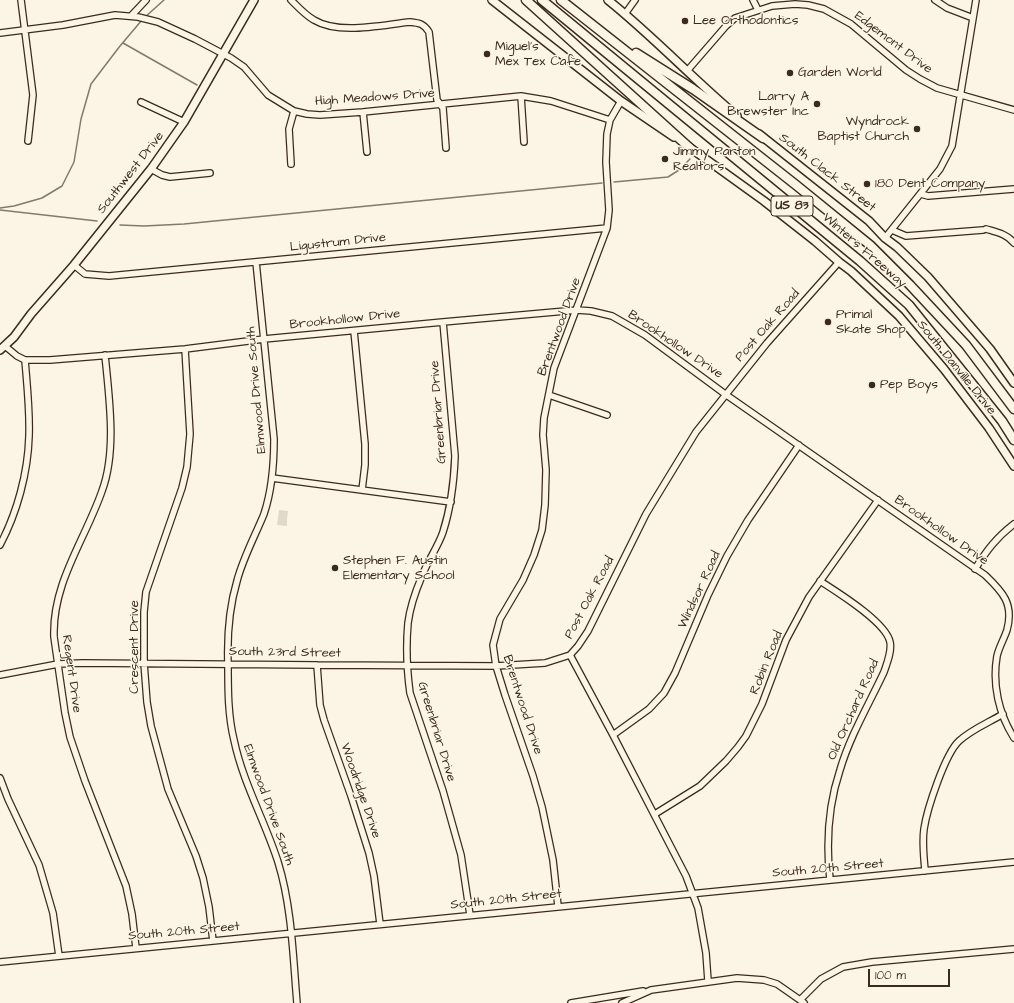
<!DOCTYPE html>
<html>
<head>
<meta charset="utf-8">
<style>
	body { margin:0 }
	#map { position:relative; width:1014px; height:1003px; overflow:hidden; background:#fcf5e5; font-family:"Architects Daughter",sans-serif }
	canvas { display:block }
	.scale { position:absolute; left:868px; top:969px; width:82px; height:18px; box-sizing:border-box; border:2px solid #3b2a1e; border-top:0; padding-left:5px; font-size:12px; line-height:14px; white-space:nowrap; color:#3b2a1e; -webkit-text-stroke:3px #fcf5e5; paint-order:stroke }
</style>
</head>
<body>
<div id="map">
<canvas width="1014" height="1003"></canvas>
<div class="scale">100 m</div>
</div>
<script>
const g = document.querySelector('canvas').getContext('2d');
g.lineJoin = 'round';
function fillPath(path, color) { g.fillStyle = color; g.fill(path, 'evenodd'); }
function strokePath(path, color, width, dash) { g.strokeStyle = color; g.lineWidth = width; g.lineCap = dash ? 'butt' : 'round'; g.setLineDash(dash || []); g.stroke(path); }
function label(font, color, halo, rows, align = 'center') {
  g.font = font + ' "Architects Daughter",sans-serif'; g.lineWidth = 3; g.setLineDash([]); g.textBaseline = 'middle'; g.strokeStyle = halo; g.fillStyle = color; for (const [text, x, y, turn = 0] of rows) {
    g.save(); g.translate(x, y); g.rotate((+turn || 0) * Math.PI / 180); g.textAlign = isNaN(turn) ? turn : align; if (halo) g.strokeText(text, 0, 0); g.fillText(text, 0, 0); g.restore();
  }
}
fillPath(new Path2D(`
	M279,510L288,511L287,519V526L277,525Z`), '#e0d8c8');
strokePath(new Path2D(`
	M144,18L164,0
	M123,43L197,85
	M614,182L668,177L679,170L690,159
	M0,208L14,206L42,198L62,186L74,162L81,119L91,84L120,46L142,20
	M0,210L97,221
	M120,225L144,226L184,224L602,183`), '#85796b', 1.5);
const minor = new Path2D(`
	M21,0L33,95L28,141
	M291,0C298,7 305,15 314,20C339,35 381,25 410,22C420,23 424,24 429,32L437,100L443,108L446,148
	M753,0L758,10
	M935,0L947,8L973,18
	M625,14L635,0
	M131,16L146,0
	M0,33L63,25L115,15L138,17L158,22L195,39L231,58L244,67L268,95L294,111L307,114L320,115L363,112L521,96L551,101L610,120
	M687,71L726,26L735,18L772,6L795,4L808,5L824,9L851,24L906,70L920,79L937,88L1014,110
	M521,96L524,142
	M141,102L184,122
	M363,112L367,152
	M291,164L289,129L294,111
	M151,169L162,175L170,177L210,173
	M921,194L928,196L1014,189
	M986,229C996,232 1007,234 1014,243
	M892,230L906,236L983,230
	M885,238L940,169L952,146L976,0
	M256,262L274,439C274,464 272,490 264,514C255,536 243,558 237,581C229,608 227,637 228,665C228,690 228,716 234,740C243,783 265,821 278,862C292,907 293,957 297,1003
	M74,265L85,274L109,276L607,228
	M443,322L455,456C454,482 451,507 443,532C438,547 428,560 422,576C416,590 410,607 408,623C406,645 407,671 410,693L443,791L461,855L470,915
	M354,331L365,444V465L362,490
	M5,346L17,356L25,360H50L185,349L264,339L443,322L577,310L591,311L612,316L645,335L725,394L985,575C1003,592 1014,604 1007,630C1004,639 999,647 997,656C992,685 999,714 1014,738
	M185,349L190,434L187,467L182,488L146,592L144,612V663L147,702L151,726L168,789L196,856L203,878L209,907L213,941
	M105,355C109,397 117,451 102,491C85,540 52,583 54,637L65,713L70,737L85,781L126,886L132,914L136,948
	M549,395L607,415
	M272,478L451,502
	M0,545C17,513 28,473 29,436C30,411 27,385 25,360
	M975,569C987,550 996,538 1014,524
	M820,581C837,592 886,622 890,642C892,651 887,663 884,672C869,704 850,736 840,770C828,806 826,843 830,880
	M570,655L613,735L686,876L698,908L706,953L708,981
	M317,665L320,705L324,720L351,796L369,853L374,876L380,924
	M0,675L58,664L82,663L317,665L496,666L545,663L570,655L578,646L588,631L646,514L696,432L767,343L839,262
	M613,735L649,709L664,693L675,673L708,595L727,556L748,520L799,445
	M0,778L8,799L39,865L53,913L59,956
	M655,814L700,786L726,761L738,747L746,736L762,704L786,640L809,597L878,500
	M925,871C924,857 922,843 924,829C927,809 945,754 959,741C972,729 988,723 1003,714
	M558,906L553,860L542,807L533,776L505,695L496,666L493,645L500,619L523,580L534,555L542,530L545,505L546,470L543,435L544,418L554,368L607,228L609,210L606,162L607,134L610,120L621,101
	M0,962L1014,862
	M571,1003L643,991
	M622,1003L651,990L737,978L764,980L777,984L800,1000
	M804,1003L800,1000L821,979L843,967L872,962L1014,949`);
const major = new Path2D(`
	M492,0L621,101L674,137
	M608,0C653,36 693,79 737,116
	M759,134L869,221L885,238L897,247L928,277L990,349L1014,383
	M689,147L764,201L815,241L839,262L851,271L899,316L944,369L989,428L1014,466
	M0,350L14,337L31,314L74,265L151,169L184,122L254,0`);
const highway = new Path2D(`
	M526,0L692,150
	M542,0L860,261L909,305L1002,421L1014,440
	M561,0L796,185L870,245L910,285L966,345L1014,409
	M636,53L693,89L763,138`);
strokePath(minor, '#3b2a1e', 8);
strokePath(major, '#3b2a1e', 10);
strokePath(highway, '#3b2a1e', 11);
strokePath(minor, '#fcf5e5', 5.5);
strokePath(major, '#fcf5e5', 7);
strokePath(highway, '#fcf5e5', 8);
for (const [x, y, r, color] of [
	[685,21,4,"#3b2a1e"],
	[487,54,4,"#3b2a1e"],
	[790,73,4,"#3b2a1e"],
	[817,104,4,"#3b2a1e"],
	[917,129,4,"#3b2a1e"],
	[665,159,4,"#3b2a1e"],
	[867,184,4,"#3b2a1e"],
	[828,322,4,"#3b2a1e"],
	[872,385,4,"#3b2a1e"],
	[335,568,4,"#3b2a1e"]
]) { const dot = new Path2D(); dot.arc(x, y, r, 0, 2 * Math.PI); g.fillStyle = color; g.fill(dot); strokePath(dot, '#fcf5e5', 1.5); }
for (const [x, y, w] of [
	[792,206,42]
]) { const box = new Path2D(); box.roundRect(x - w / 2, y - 10, w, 20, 3); g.fillStyle = '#fcf5e5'; g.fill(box); strokePath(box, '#3b2a1e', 1); }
label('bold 12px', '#3b2a1e', null, [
	["US 83",792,206]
]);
label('13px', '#3b2a1e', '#fcf5e5', [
	["Lee Orthodontics",693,21],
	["Miguel's",495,47],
	["Mex Tex Cafe",495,62],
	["Garden World",798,73],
	["Larry A",809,97,"right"],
	["Brewster Inc",809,112,"right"],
	["Wyndrock",909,122,"right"],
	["Baptist Church",909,137,"right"],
	["Jimmy Parton",673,152],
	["Realtors",673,167],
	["180 Dent Company",875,184],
	["Primal",836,315],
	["Skate Shop",836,330],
	["Pep Boys",880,385],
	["Stephen F. Austin",343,561],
	["Elementary School",343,576]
], 'left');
label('13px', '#3b2a1e', '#fcf5e5', [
	["Edgemont Drive",893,43,37],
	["High Meadows Drive",375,98,-4],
	["Southwest Drive",131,173,-52],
	["South Clack Street",827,173,38],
	["Ligustrum Drive",338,243,-6],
	["Winters Freeway",864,251,41],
	["Brookhollow Drive",345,320,-6],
	["Post Oak Road",768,326,-49],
	["Brentwood Drive",560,327,-70],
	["Brookhollow Drive",675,345,34],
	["South Danville Drive",956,368,51],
	["Elmwood Drive South",257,390,-95],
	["Greenbriar Drive",439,412,-94],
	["Brookhollow Drive",941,531,35],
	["Windsor Road",700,590,-65],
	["Post Oak Road",590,598,-62],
	["Crescent Drive",135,647,-90],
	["South 23rd Street",285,653,1],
	["Robin Road",767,663,-68],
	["Regent Drive",71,674,82],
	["Brentwood Drive",522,705,72],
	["Old Orchard Road",854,710,-66],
	["Greenbriar Drive",436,732,73],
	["Woodridge Drive",360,791,71],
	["Elmwood Drive South",268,805,70],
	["South 20th Street",828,869,-5],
	["South 20th Street",506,900,-6],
	["South 20th Street",184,932,-5]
]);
</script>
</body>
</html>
